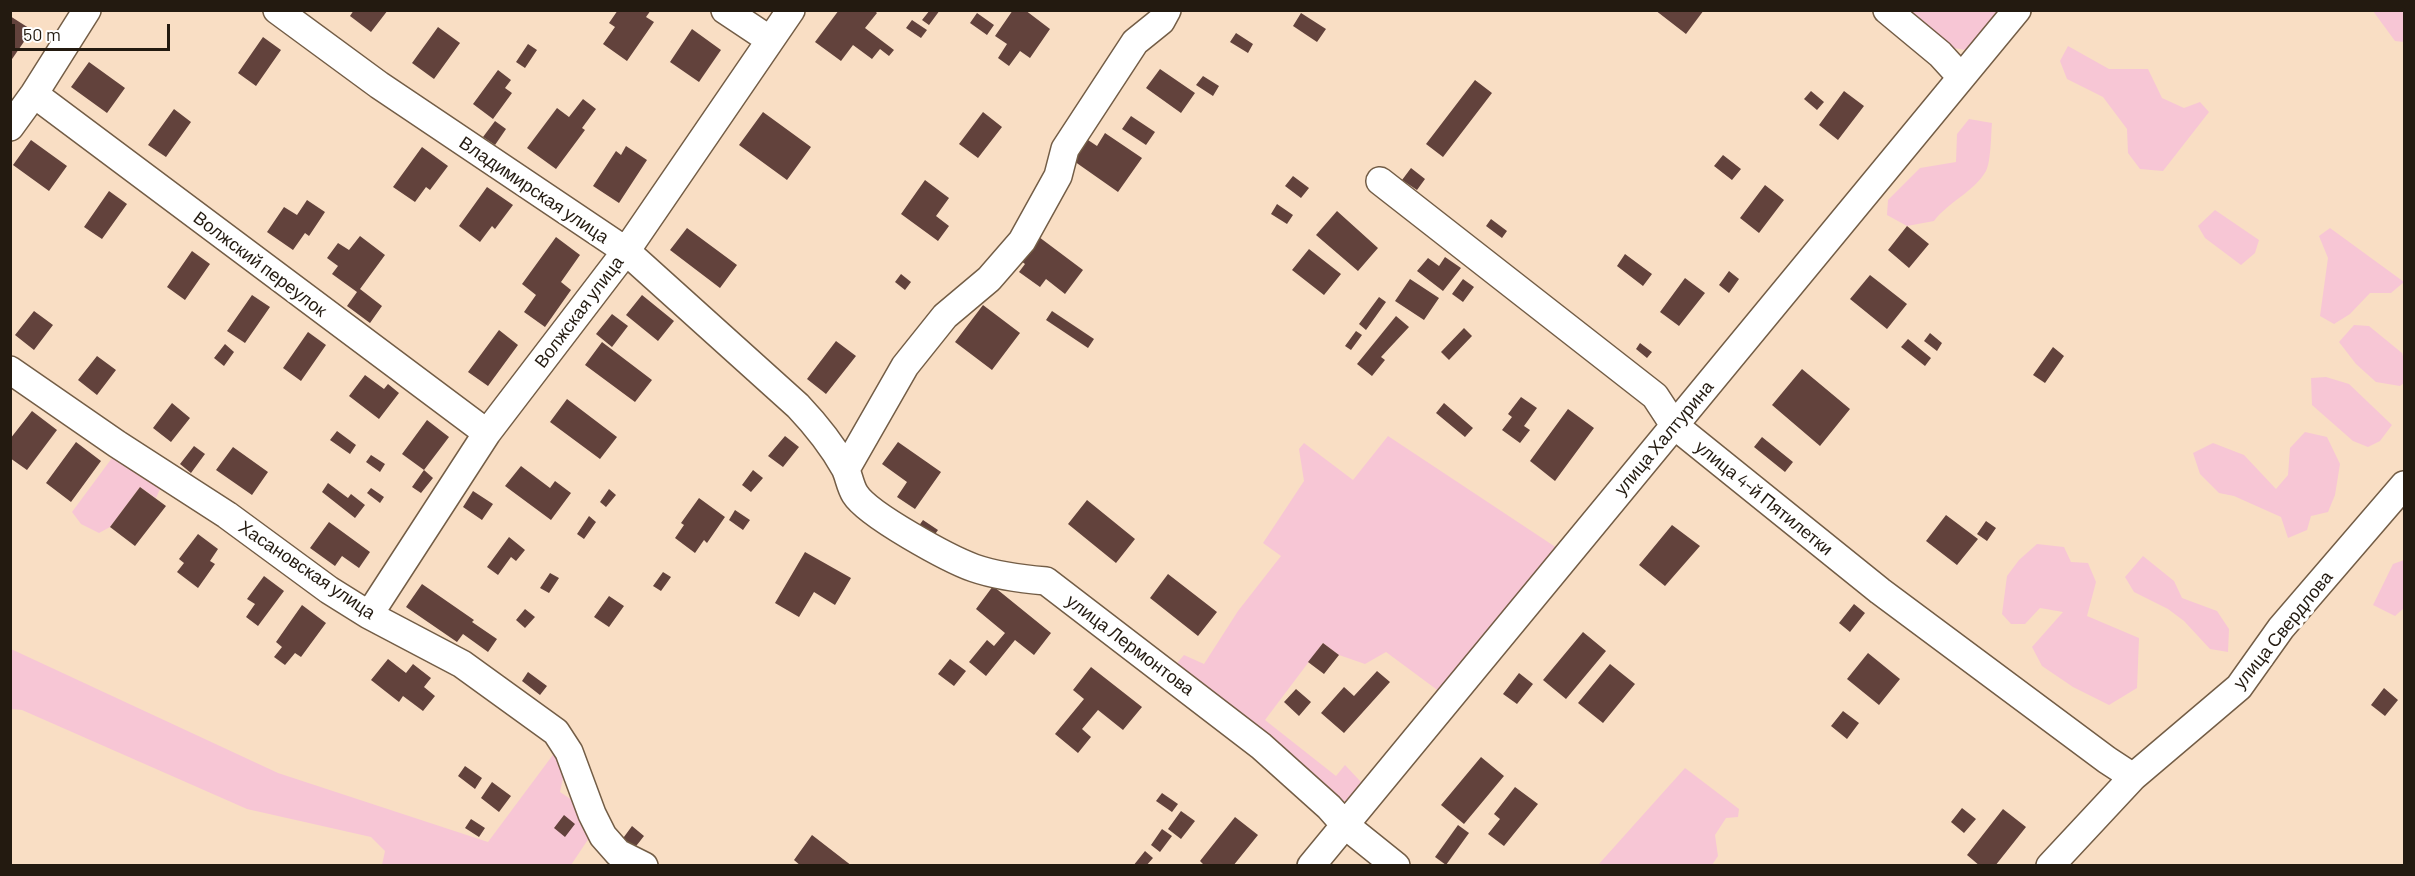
<!DOCTYPE html>
<html>
<head>
<meta charset="utf-8">
<style>
	body { margin:0 }
	#map { position:relative; width:2415px; height:876px; overflow:hidden; background:#f9dec4; font-family:Barlow,sans-serif }
	canvas { display:block }
	.frame { position:absolute; inset:0; border:12px solid #231a10; pointer-events:none }
	.scale { position:absolute; left:12px; top:24px; width:158px; height:27px; box-sizing:border-box; border:3px solid #231a10; border-top:0; padding-left:8px; font-size:18px; line-height:21px; white-space:nowrap; color:#231a10; -webkit-text-stroke:4px #fff; paint-order:stroke }
</style>
</head>
<body>
<div id="map">
<canvas width="2415" height="876"></canvas>
<div class="frame"></div>
<div class="scale">50 m</div>
</div>
<script>
const g = document.querySelector('canvas').getContext('2d');
g.lineJoin = 'round';
function fillPath(path, color) { g.fillStyle = color; g.fill(path, 'evenodd'); }
function strokePath(path, color, width, dash) { g.strokeStyle = color; g.lineWidth = width; g.lineCap = dash ? 'butt' : 'round'; g.setLineDash(dash || []); g.stroke(path); }
function label(font, color, halo, rows, align = 'center') {
  g.font = font + ' Barlow,sans-serif'; g.lineWidth = 6; g.setLineDash([]); g.textBaseline = 'middle'; g.strokeStyle = halo; g.fillStyle = color; for (const [text, x, y, turn = 0] of rows) {
    g.save(); g.translate(x, y); g.rotate((+turn || 0) * Math.PI / 180); g.textAlign = isNaN(turn) ? turn : align; if (halo) g.strokeText(text, 0, 0); g.fillText(text, 0, 0); g.restore();
  }
}
fillPath(new Path2D(`
	M1899,11H2004L1979,41L1966,50L1947,47Z
	M2373,11H2404V42L2395,41Z
	M2068,46L2109,69H2148L2162,98L2184,108L2200,102L2209,112L2163,171L2140,169L2128,153L2127,129L2103,97L2067,79L2060,61Z
	M1969,119L1992,123C1991,134 1991,162 1986,171C1974,192 1948,202 1934,221L1907,226L1887,215L1888,200L1920,168L1956,162L1957,134Z
	M2215,210L2259,240L2255,253L2241,265L2205,238L2198,226Z
	M2330,228L2404,282L2391,293H2370L2350,314L2334,324L2320,316L2328,258L2319,236Z
	M2354,325L2369,326L2402,353L2404,360V383L2400,386L2376,382L2356,364L2339,342Z
	M2326,377L2349,384L2392,425L2380,441L2368,447L2353,441L2312,405L2311,378Z
	M2305,432L2327,437L2340,464L2335,495L2328,512L2311,516L2307,530L2288,538L2281,517L2234,496L2219,493L2200,474L2193,453L2213,443L2244,455L2276,489L2288,475L2290,448Z
	M1388,436L1557,548L1440,692L1386,652L1365,664L1339,655L1323,643L1265,720L1336,776L1345,765L1361,782L1351,798L1336,805L1171,670L1184,655L1204,664L1238,611L1281,556L1263,543L1304,481L1299,449L1304,443L1353,480Z
	M112,458L155,478L160,489L156,498L140,487L110,527L99,533L81,524L72,512Z
	M2037,544L2064,547L2071,562L2088,563L2096,582L2087,616L2139,638L2137,688L2109,705L2073,687L2042,666L2032,647L2063,612L2040,608L2025,624H2011L2002,614L2007,576L2019,560Z
	M2143,556L2174,581L2182,598L2217,611L2229,629L2228,652L2210,649L2184,621L2168,609L2134,592L2125,577Z
	M2404,560V608L2395,616L2373,605L2393,564Z
	M11,649L278,773L488,842L561,744L565,769L560,792L578,804L593,832L571,865H382L385,851L371,837L247,809L22,710L11,709Z
	M1685,768L1739,809L1738,817L1726,818L1715,835L1718,856L1712,865H1598Z`), '#f7c6d5');
fillPath(new Path2D(`
	M354,10H388L371,32L350,16Z
	M618,10H651L646,17L654,22L627,61L603,44L615,27L609,23Z
	M839,10H874L877,13L865,28L894,50L889,56L880,49L872,59L853,45L841,61L815,42Z
	M930,10H940L929,25L922,20Z
	M1013,10H1025L1050,29L1030,58L1020,51L1009,66L998,58L1007,44L995,36Z
	M1655,10H1704L1686,34Z
	M977,13L994,25L987,35L970,23Z
	M1301,13L1326,29L1317,42L1293,26Z
	M10,16L32,30L10,62Z
	M912,20L927,30L921,38L906,28Z
	M438,27L460,43L434,79L412,63Z
	M692,29L721,50L699,82L670,62Z
	M1236,33L1253,44L1248,53L1230,42Z
	M263,37L281,50L256,86L238,73Z
	M528,44L537,50L525,68L516,62Z
	M89,62L125,88L107,113L71,87Z
	M1160,69L1195,93L1181,113L1146,88Z
	M498,70L511,80L505,88L512,93L493,119L473,104Z
	M1203,76L1219,86L1213,96L1196,85Z
	M1475,80L1492,93L1443,157L1426,144Z
	M1811,91L1824,102L1817,110L1804,99Z
	M1844,91L1864,106L1838,140L1819,125Z
	M583,99L596,109L582,128L585,130L556,169L527,148L557,108L569,117Z
	M174,109L191,122L166,157L148,145Z
	M763,112L811,147L787,180L739,145Z
	M983,112L1002,127L978,158L959,144Z
	M1131,116L1155,132L1146,145L1122,129Z
	M495,121L506,129L495,145L483,137Z
	M1105,133L1142,158L1118,192L1071,159L1085,138L1097,146Z
	M31,140L67,166L49,191L13,165Z
	M626,146L647,160L619,203L593,186L616,151L621,155Z
	M422,147L448,166L430,190L426,187L415,202L393,187Z
	M1723,155L1741,169L1732,180L1714,166Z
	M1411,168L1425,179L1417,190L1402,180Z
	M1293,176L1309,188L1301,198L1285,186Z
	M925,180L949,198L936,216L949,226L938,241L901,214Z
	M1765,185L1784,200L1759,233L1740,218Z
	M487,187L513,205L495,229L492,226L480,242L459,226Z
	M109,191L127,204L102,239L84,227Z
	M307,200L325,212L309,236L305,233L293,250L267,232L284,207L297,215Z
	M1277,204L1293,215L1287,224L1271,214Z
	M1337,211L1378,248L1358,271L1316,235Z
	M1491,219L1507,231L1502,238L1486,226Z
	M1907,226L1929,244L1909,268L1888,250Z
	M687,228L737,265L720,288L670,250Z
	M1035,234L1083,270L1065,294L1046,279L1040,287L1019,272L1025,264L1017,258Z
	M360,236L385,255L360,289L382,306L370,323L347,306L357,292L332,274L338,266L327,258L338,243L349,250Z
	M556,237L580,255L561,282L571,290L545,327L524,312L536,295L522,284Z
	M1309,249L1341,274L1324,295L1292,270Z
	M192,251L210,264L185,300L167,287Z
	M1625,254L1652,274L1643,286L1617,266Z
	M1445,257L1461,268L1443,291L1417,271L1428,258L1439,266Z
	M1729,271L1739,279L1729,293L1719,285Z
	M901,274L911,282L905,290L895,282Z
	M1870,275L1907,304L1887,329L1850,299Z
	M1685,278L1705,293L1679,326L1660,312Z
	M1410,279L1439,298L1424,320L1395,301Z
	M1463,279L1474,287L1463,302L1452,294Z
	M252,295L270,307L245,343L227,331Z
	M642,295L674,321L658,341L626,315Z
	M1379,297L1386,302L1366,330L1359,324Z
	M983,305L1020,333L992,370L955,342Z
	M34,311L53,325L34,350L15,335Z
	M1052,311L1094,339L1088,348L1046,320Z
	M612,314L628,326L612,347L596,334Z
	M1396,316L1409,327L1381,357L1385,360L1372,376L1357,364Z
	M1464,328L1472,336L1449,360L1441,352Z
	M499,330L518,345L488,386L468,372Z
	M1356,331L1362,335L1351,350L1345,346Z
	M308,332L326,345L301,381L283,368Z
	M1930,333L1942,343L1937,351L1924,341Z
	M1908,339L1931,358L1925,366L1901,347Z
	M836,341L856,356L826,394L807,379Z
	M602,342L652,380L635,402L585,365Z
	M1640,343L1652,352L1647,358L1636,349Z
	M225,344L234,352L224,366L214,358Z
	M2053,347L2064,356L2045,383L2033,375Z
	M97,356L116,370L97,395L78,380Z
	M1802,369L1850,409L1820,446L1772,405Z
	M365,375L384,389L388,384L399,393L379,419L349,396Z
	M1521,397L1537,408L1524,426L1530,430L1520,443L1502,430L1512,417L1508,414Z
	M567,399L617,437L600,459L550,422Z
	M172,403L190,418L171,442L153,428Z
	M1444,403L1473,428L1465,437L1436,413Z
	M1568,409L1594,428L1555,481L1530,461Z
	M32,411L57,430L27,470L10,458V439Z
	M427,420L449,437L424,470L402,454Z
	M337,431L356,445L350,454L330,440Z
	M785,436L799,447L783,467L768,456Z
	M1762,437L1793,462L1785,472L1754,447Z
	M76,442L101,461L71,502L46,483Z
	M898,442L941,472L915,509L897,497L907,482L882,464Z
	M194,446L205,454L191,473L180,464Z
	M233,447L268,472L252,495L216,470Z
	M371,455L385,464L380,472L366,462Z
	M521,466L550,488L555,481L571,493L551,520L505,486Z
	M424,470L433,478L421,493L412,487Z
	M753,470L763,478L751,492L742,485Z
	M328,483L348,498L351,494L365,505L355,518L322,492Z
	M140,487L166,506L135,546L110,527Z
	M371,488L384,497L380,503L367,493Z
	M609,489L616,495L606,507L600,502Z
	M473,491L493,504L482,520L463,507Z
	M699,498L725,517L707,543L704,540L695,553L675,538L684,525L681,523Z
	M1087,500L1135,539L1116,563L1068,524Z
	M735,510L750,520L743,530L729,520Z
	M1946,515L1978,539L1957,565L1926,541Z
	M589,516L596,522L584,539L577,534Z
	M923,520L938,530L933,537L918,527Z
	M1986,521L1996,528L1987,541L1977,534Z
	M329,522L370,552L359,568L342,556L335,566L310,548Z
	M1672,525L1700,546L1665,586L1639,565Z
	M198,534L218,549L210,561L215,564L198,588L177,572L184,563L179,559Z
	M509,537L525,550L516,561L511,557L498,575L487,567Z
	M805,552L851,578L835,605L814,592L799,617L775,603Z
	M663,572L671,577L661,591L653,586Z
	M550,573L559,578L549,593L540,588Z
	M1168,574L1217,612L1198,636L1150,598Z
	M264,576L284,591L258,626L246,617L255,604L247,599Z
	M422,584L474,620L472,622L497,639L488,652L463,634L457,642L406,607Z
	M993,586L1051,633L1034,655L1015,640L986,676L969,662L987,640L994,646L1005,633L976,609Z
	M609,596L624,606L609,627L594,617Z
	M1854,604L1865,613L1850,632L1839,623Z
	M302,605L326,623L301,657L295,653L285,665L274,657L282,647L276,642Z
	M525,609L535,617L525,628L516,620Z
	M1583,632L1606,651L1566,699L1543,680Z
	M1323,643L1339,655L1324,674L1308,662Z
	M1868,653L1900,679L1879,705L1847,679Z
	M388,659L406,673L413,664L431,678L424,687L435,696L423,711L403,696L399,702L371,680Z
	M950,659L966,671L954,686L938,674Z
	M1610,664L1635,684L1603,723L1578,703Z
	M1091,667L1142,707L1123,730L1098,710L1082,729L1091,737L1078,753L1055,734L1084,699L1073,690Z
	M1377,671L1390,682L1344,733L1321,713L1344,687L1354,696Z
	M528,672L547,686L540,695L522,681Z
	M1519,673L1533,684L1517,704L1503,694Z
	M2384,688L2398,700L2385,716L2371,705Z
	M1296,689L1311,702L1299,716L1284,702Z
	M1843,711L1859,723L1847,739L1831,726Z
	M1481,757L1504,776L1464,824L1441,805Z
	M465,766L482,778L475,789L458,776Z
	M492,782L511,796L499,812L481,798Z
	M1515,787L1538,804L1504,846L1488,834L1500,819L1494,814Z
	M1162,793L1178,804L1172,812L1156,801Z
	M1962,808L1976,819L1964,833L1951,822Z
	M2003,809L2026,827L1995,866H1980L1967,855Z
	M1181,811L1195,821L1181,839L1168,829Z
	M564,815L575,824L565,837L554,828Z
	M1235,817L1258,835L1233,866H1205L1200,861Z
	M471,819L485,828L479,837L465,828Z
	M1458,825L1469,833L1446,865L1435,857Z
	M632,826L644,836L633,850L621,841Z
	M1162,829L1172,836L1160,852L1151,845Z
	M812,835L852,866H801L794,860Z
	M1145,851L1153,858L1146,866H1133Z`), '#62423c');
const minor = new Path2D(`
	M277,10L379,85L626,251L798,406C816,425 832,445 845,468C849,476 850,486 855,494C868,515 949,559 974,568C997,576 1022,579 1046,581L1261,746L1329,807L1345,825L1396,866
	M725,10L770,40
	M1887,10L1940,54L1961,77
	M34,94L487,433
	M10,127L34,94L87,10
	M1380,181L1655,396L1674,425L1880,591L2107,760L2133,777
	M10,370L117,444L227,515L329,590L369,615L462,664L556,732L569,752L592,814L603,836L618,853L644,866
	M846,469L905,366L945,316L989,279L1022,241L1058,176L1065,149L1135,42L1161,21L1167,10
	M369,615L487,433L626,251L791,10
	M1311,866L2017,10
	M2050,866L2133,777L2239,687L2281,628L2404,485`);
strokePath(minor, '#735d46', 30);
strokePath(minor, '#fff', 27);
label('18px', '#231a10', '#fff', [
	["Владимирская улица",534,190,34],
	["Волжский переулок",260,264,37],
	["Волжская улица",579,312,-53],
	["улица Халтурина",1664,438,-50],
	["улица 4-й Пятилетки",1764,498,39],
	["Хасановская улица",307,570,34],
	["улица Свердлова",2283,630,-51],
	["улица Лермонтова",1130,645,37]
]);
</script>
</body>
</html>
